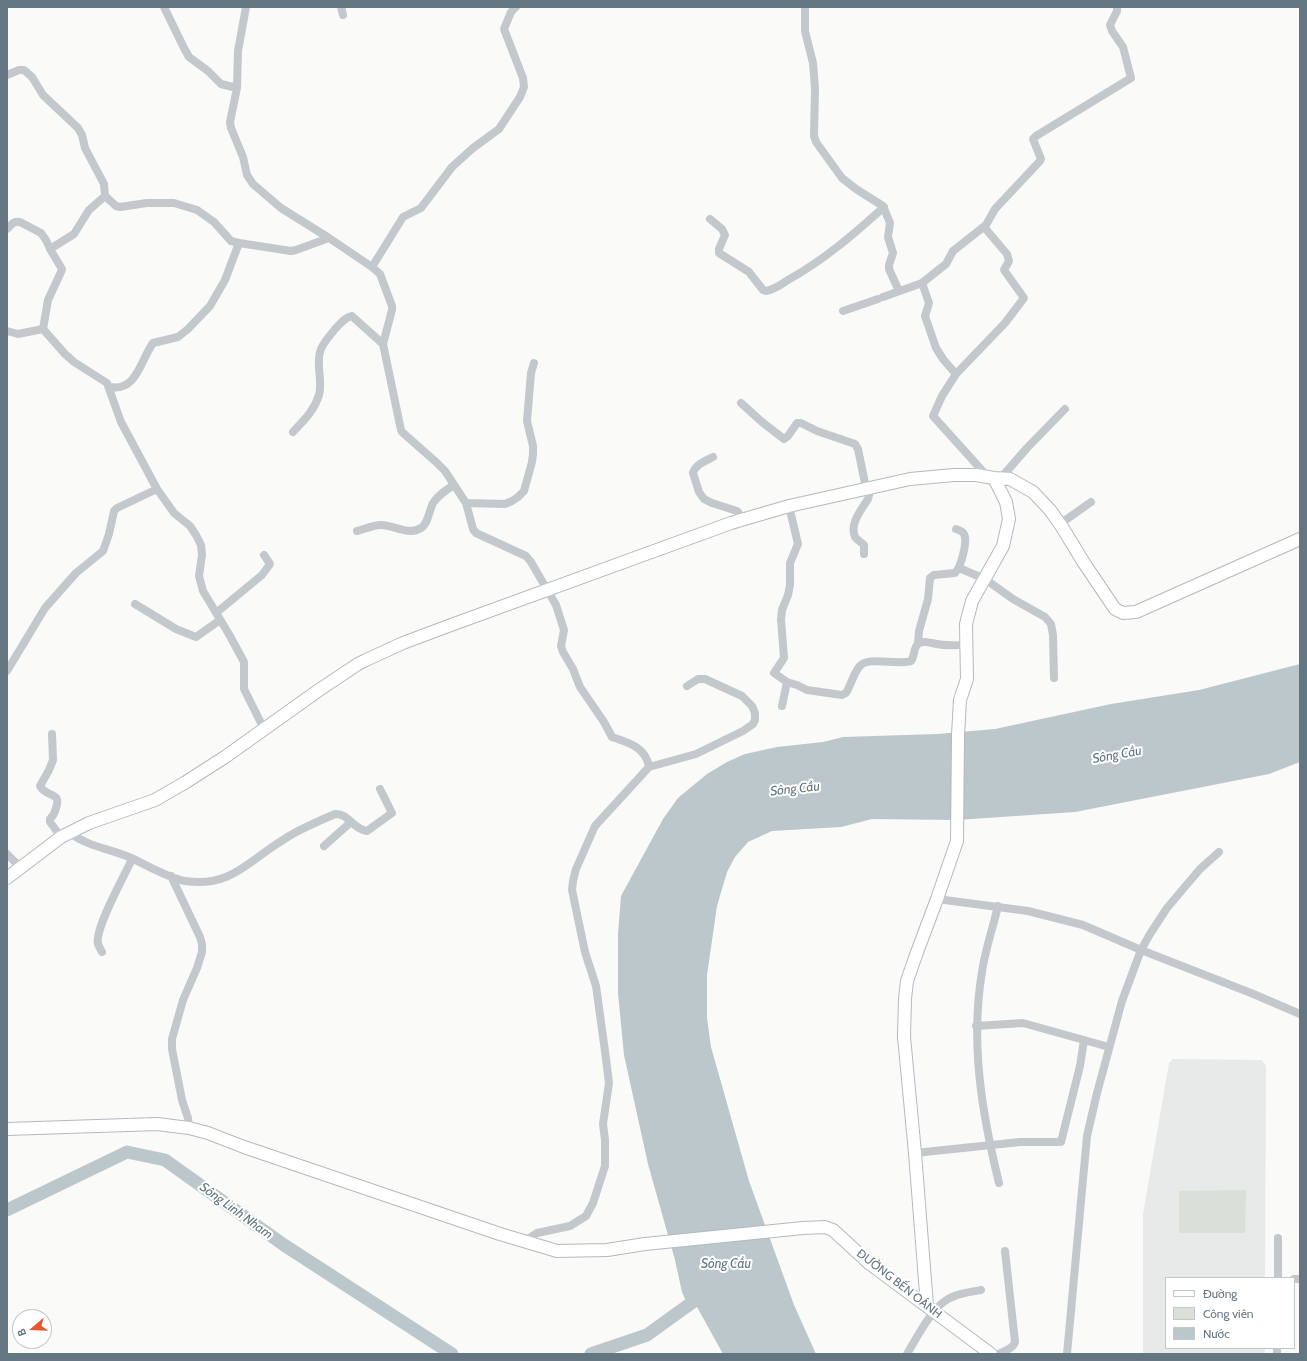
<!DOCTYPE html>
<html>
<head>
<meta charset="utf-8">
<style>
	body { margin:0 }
	#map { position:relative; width:1307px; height:1361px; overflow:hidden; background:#fafaf8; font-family:Cabin,sans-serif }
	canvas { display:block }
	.frame { position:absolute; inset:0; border:8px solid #657683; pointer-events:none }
	.legend { position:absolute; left:1165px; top:1277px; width:130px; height:72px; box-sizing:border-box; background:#fff; border:1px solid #c1c8cd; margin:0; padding:5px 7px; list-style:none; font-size:12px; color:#657683 }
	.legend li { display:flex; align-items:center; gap:8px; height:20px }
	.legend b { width:20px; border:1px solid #c1c8cd }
	.north { position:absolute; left:12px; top:1309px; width:40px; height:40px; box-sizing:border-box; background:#fff; border:1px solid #c1c8cd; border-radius:50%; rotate:251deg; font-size:11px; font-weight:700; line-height:16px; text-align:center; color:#657683 }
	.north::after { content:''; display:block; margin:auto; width:14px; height:18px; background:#e4572e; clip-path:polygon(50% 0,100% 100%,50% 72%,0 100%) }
</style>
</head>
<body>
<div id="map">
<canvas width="1307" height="1361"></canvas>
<div class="frame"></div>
<ul class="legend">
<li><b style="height:5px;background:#fff"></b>Đường</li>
<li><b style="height:11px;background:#dadfd7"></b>Công viên</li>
<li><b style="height:11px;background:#bbc7cb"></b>Nước</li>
</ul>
<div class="north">B</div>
</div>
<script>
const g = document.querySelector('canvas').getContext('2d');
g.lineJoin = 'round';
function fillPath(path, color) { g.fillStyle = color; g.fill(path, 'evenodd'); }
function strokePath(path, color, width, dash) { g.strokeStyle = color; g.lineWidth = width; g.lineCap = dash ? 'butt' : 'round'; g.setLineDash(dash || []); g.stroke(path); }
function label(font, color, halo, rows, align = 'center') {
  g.font = font + ' Cabin,sans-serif'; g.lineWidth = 4; g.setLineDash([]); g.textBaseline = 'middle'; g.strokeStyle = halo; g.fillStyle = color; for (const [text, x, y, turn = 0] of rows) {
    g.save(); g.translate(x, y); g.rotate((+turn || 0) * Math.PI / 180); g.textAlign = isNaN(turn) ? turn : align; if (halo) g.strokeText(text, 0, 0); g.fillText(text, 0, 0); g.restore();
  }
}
fillPath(new Path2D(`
	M1173,1059L1262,1060L1266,1066L1265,1278H1166V1348H1265V1354H1143V1214L1169,1063Z`), '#e8e9e9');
fillPath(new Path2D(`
	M1246,1190L1245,1233H1179V1191Z`), '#dadfd7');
fillPath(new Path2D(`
	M1300,664V762L1269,774L1075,812L957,820L872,819L841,827L772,831L748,842L735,857L727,872L717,906L707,975V1018L711,1047L749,1181L794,1305L816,1354H723L697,1307L689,1308L682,1292L675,1260L648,1164L624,1055L618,993V934L621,896L663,819L678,798L707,774L727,762L745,754L777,747L823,742L843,737L937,734L995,729L1111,704L1199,690Z`), '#bbc7cb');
strokePath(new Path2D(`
	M7,1210L127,1152L165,1160L284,1245L452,1354
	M591,1354L647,1335L701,1296`), '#bbc7cb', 13);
const secondary = new Path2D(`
	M7,878L61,837L89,823L155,800L186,782L225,757L319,690L358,664L366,660L403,643L451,625L731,523L789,506L910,479L954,475H976L994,478L1010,479L1033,492L1050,510L1062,527L1084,563L1115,609L1123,613L1136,612L1300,539
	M7,1129L157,1124L189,1128L208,1133L244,1147L500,1234L557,1251L607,1250L645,1244L803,1228L825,1227L833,1230L870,1264L991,1354
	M927,1306L915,1153L904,1037L905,999L907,981L916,955L937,899L957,841L958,735L960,700L967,679L966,624L972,601L1003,546L1009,519L1006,502L994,478`);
strokePath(secondary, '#b3babf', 14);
strokePath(new Path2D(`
	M164,7L184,48L189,57L208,71L221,84L237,88
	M246,7L238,51L237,88L230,122L231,128L243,157L247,175L253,184L281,208L329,238L372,267L380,274L392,306V310L383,344L401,430L402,432L436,462L445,471L466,503L473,529L476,533L526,556L531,562L556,605L564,630L561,646L563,652L573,669L580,687L604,722L612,737C629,743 646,747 649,767
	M341,7L343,15
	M805,7V31L813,63L815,88L814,136L816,142L842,178L856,189L883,206L890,223L888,237L893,253L889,265V269L899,291
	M7,75L19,70H24L32,77L43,95L78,128L82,135L85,148L104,184L105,196L116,206L120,207L147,203H174L197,210L214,222L231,241L239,243L291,251L296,250L329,238
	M710,219L722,229L725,235L719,249V253L749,272L763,290L766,291C774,290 782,284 788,280C824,260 854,234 884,207
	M984,227L1007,254L1009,261L1004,270L1024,298L1005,323L956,374L942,396L933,416L988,477
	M7,229C12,224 13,221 20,222L41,233L46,240L50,249L62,269L61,272L48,300L43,329
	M50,249L74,234L89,210L105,196
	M372,267L403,217L421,208L452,167L473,148L499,129L520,97L524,87L523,78L504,29L511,12L516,7
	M922,283L929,303L925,316L936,348L943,359L956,374
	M883,297L922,283L946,264L953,251L986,225L995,209L1040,161L1041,159L1033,139L1036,136L1131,78L1123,47L1112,31L1110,25L1117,11V7
	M843,311L878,299
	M7,331L18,334L43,329L65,354L74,362L107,383L121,422L157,489L174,513L190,526L196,535L201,545L202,555L199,576L203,591L230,636L244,662V689L264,729
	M110,387C137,392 141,359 153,343L178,337L188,329L210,306L225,280L239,243
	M741,403L762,422L784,439L788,436L797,423H801L817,431L855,444L858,449L866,488
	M293,432C304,420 314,411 319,395C323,381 316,366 320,352C322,343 330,336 335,329C340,324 345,317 352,316L354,318L383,344
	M713,457C705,461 695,465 693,473L699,492L704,499L712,503L737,511L743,519
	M1000,479L1027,448L1065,409
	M466,503L505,504L512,501L518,497L524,491L532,462L533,454V446L527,421L531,373L534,363
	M1060,524L1091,502
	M357,531C365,529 373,525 381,525C394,525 408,536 421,528C428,524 429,511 433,503C438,495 446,490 454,485
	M864,554V545C861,542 857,540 855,537C849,524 862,509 868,499C869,496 870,491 871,487
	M959,568L985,579L1013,599L1045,617L1051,624L1053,635L1054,678
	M135,604L176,629L196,637L220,620
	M216,613L262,575L270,564L264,555
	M918,643L919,631L928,599L930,578L934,575L955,573C961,567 968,541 964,534C963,532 959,530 956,529
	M7,671L45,608L76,573L103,551L109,534L114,511L117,508L157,489
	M787,682L797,685L807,690L842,695L846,693C851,685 853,675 859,667C868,655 897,666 911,661C915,656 913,648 918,644C923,640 931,643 937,644C946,646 956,645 966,645
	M782,706L787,682L774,673L784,658L781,619L782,610L788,595L790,585V563L798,544L789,506
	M52,734L53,760L49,770L40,786C46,798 62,791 56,808C55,813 53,816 50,819V822L61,837
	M70,833C87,846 110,849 129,857C145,864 168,878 185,881C231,888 248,861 283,840C299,829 317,822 335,814C348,813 354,830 367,831L392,813L380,789
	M324,846L351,822
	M7,854L20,867
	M171,876L200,937L202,944V952L197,968L183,1000L172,1039V1049L182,1100L188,1118L189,1128
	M937,899L1028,911L1083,925L1141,950L1251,993L1300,1014
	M998,906C993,928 985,950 982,972C970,1043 982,1114 999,1183
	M102,952C101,950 99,947 98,944C94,929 125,875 132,859
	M976,1026L1023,1023L1109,1047
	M915,1153L1020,1142H1061L1080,1066L1084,1040
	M523,1242L537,1233L570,1226L586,1216L593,1203L605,1166V1140L603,1124L609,1083L605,1051L596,986L585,952L572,890L573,881L576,869L595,826L649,767L696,754L743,731L753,724L755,720V713L752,706L742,696L705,679H698L687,686
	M1278,1278V1238
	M1294,1279H1300
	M1277,1348V1354
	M907,1354C916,1339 931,1310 945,1301C955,1294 969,1292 981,1290
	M998,1354C1004,1351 1013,1349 1015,1342L1005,1251
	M1067,1354L1087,1136L1097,1093L1122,1001L1141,950L1150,934L1167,908L1200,869L1219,852`), '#c3c8cc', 8);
strokePath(secondary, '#fff', 12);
label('12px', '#657683', '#fff', [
	["ĐƯỜNG BẾN OÁNH",899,1284,38]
]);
label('italic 13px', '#60757c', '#fff', [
	["Sông Cầu",1117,755,-10],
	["Sông Cầu",795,789,-6],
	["Sông Linh Nham",236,1211,36],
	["Sông Cầu",726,1264]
]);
</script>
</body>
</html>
